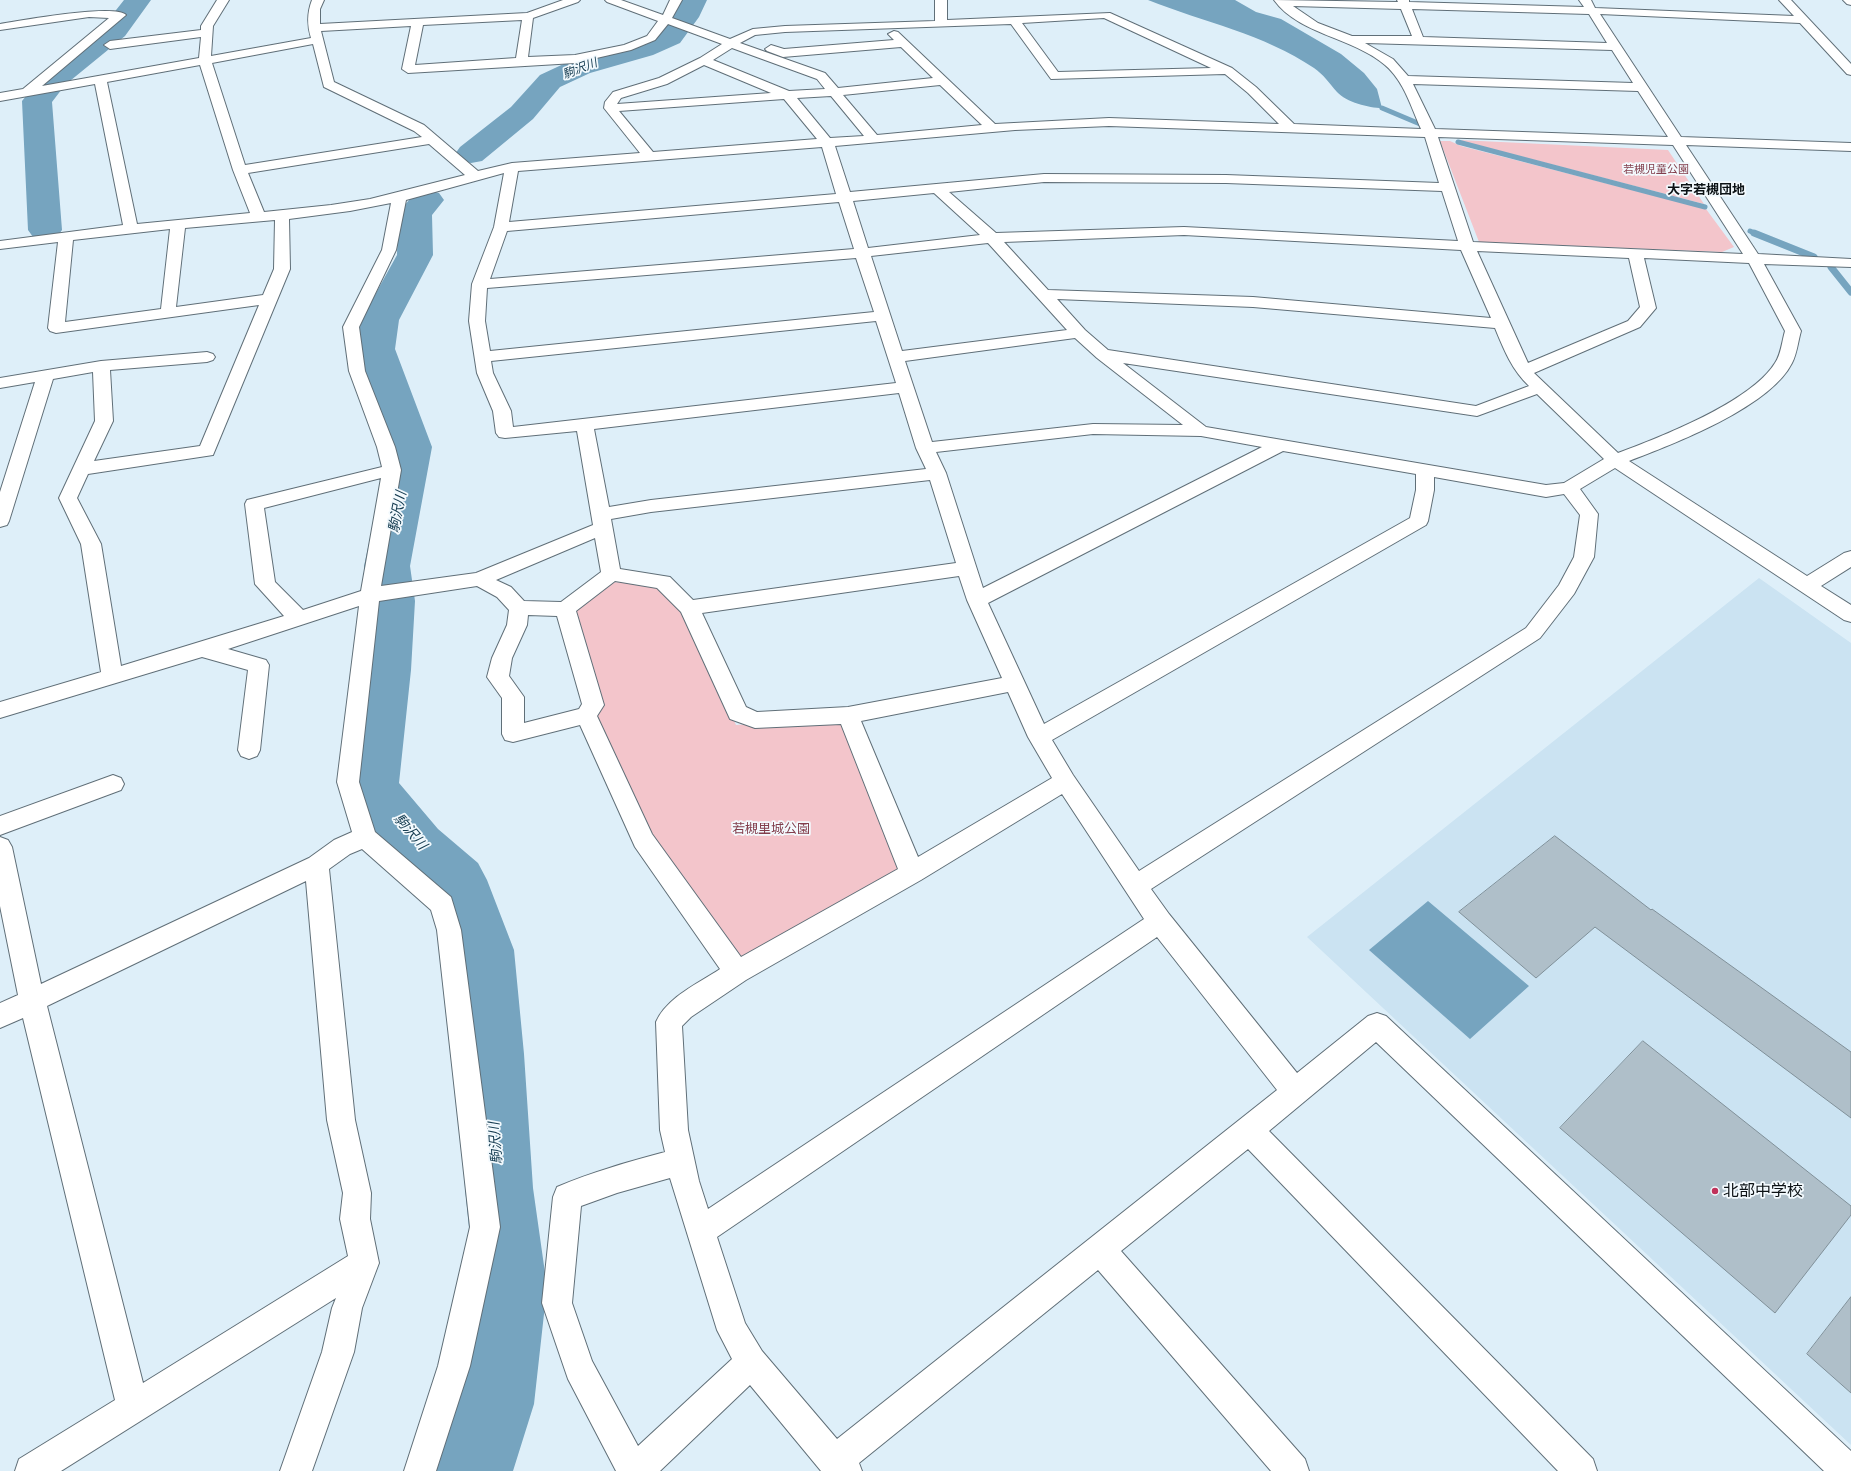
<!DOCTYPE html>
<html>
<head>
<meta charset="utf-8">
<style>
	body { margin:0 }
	canvas { display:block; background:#deeff9 }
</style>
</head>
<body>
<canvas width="1851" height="1471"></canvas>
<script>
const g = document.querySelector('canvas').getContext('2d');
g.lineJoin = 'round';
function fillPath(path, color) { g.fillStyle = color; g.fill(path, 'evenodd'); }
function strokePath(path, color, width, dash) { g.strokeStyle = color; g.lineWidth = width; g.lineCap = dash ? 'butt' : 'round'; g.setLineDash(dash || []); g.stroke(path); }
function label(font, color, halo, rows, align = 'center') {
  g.font = font + ' "Noto Sans","Noto Sans JP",sans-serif'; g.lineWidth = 3.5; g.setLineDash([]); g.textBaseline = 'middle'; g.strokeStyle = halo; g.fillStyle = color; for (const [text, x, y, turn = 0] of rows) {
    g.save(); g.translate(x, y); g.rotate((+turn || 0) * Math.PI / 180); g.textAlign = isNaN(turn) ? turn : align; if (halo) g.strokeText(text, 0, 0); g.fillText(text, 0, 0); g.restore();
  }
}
fillPath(new Path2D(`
	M1759,578L1851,643V1445L1307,937Z`), '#cbe3f2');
fillPath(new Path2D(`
	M1459,140L1668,150L1704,204L1477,145Z
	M1440,141H1450L1461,146L1706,209L1734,247L1722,252L1479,242Z
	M604,582L654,583L685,613L736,725L830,717L847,726L899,866L891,881L753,963L729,962L645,837L595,721L565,609Z`), '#f3c5cb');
fillPath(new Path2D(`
	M1148,0H1235L1256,12L1281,19L1341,54L1364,73L1377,89L1382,108C1369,108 1346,102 1337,92C1330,84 1323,74 1314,68C1264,34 1203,22 1148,0Z
	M1428,901L1529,986L1470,1039L1369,950Z`), '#76a4bf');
strokePath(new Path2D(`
	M1382,108L1420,124
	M1458,142L1705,207
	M1750,231L1756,234`), '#76a4bf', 5);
strokePath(new Path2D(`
	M1754,233L1814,257
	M1831,267L1851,292`), '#76a4bf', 7);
fillPath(new Path2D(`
	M124,0H151L125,36L65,85L52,102L62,230L57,237L45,240L33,237L28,230L22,101L45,73L105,24Z
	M681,0H707L699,17L680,43L653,55L590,73L560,87L533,119L482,161L471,163L460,161L455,154L460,147L511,107L540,75L570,61L633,43L660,31L674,15Z
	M427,190L439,193L444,200L432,215L433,255L399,320L395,349L432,447L410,566L415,601L411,670L399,783L438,829L478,863L487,880L514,950L524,1054L533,1188L547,1287L534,1404L513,1471H435L458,1404L475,1287L465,1188L460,1054L454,950L434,894L398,861L353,803L345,788L361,670L367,601L364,566L390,447L357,349L361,320L397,255L398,213L415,193Z`), '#76a4bf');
const building = new Path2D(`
	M1555,836L1651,910L1652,909L1851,1052V1118L1595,927L1536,978L1459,912Z
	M1643,1041L1851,1206V1215L1775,1313L1560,1128Z
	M1851,1297V1393L1807,1354Z`);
fillPath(building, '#afbfc9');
strokePath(building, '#809099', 1);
const minor = new Path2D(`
	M217,0H229L213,26L211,56L311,38C307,25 307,13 312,0H324L320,9V24L527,13L563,0H580L578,2L533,18L528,57L575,55L624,45L647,36L658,21L607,2L605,0H621L663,15L670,0H682L672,18L730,39L753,29L785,26L935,21V0H947V20L1110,13L1232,68L1256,87L1294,124L1421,129C1411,107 1404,81 1385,65C1354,38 1298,34 1274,0L1398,2L1397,0H1409V2L1584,7L1579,0H1591L1595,8L1794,16L1779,0H1791L1851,64V75L1847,74L1800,23L1600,14L1681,137L1851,143V151L1686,145L1758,254L1851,259V267L1764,264L1801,331C1798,341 1797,354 1792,363C1770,407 1674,444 1629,461L1807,576L1844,553L1851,551V567L1821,586L1851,605V622L1844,620L1615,468L1580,489L1598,514L1594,557L1574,594L1540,638L1151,889L1169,914L1297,1073L1368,1016L1377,1013L1386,1016L1851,1451V1471H1824L1376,1042L1269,1131L1593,1459L1597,1471H1558L1248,1149L1121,1251L1305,1459L1309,1471H1271L1098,1270L859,1463L862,1471H821L750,1385L660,1471H616L568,1379L542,1303L553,1197L557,1187C592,1172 628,1162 665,1152L660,1130L656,1022C667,997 699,983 720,969L635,847L580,725L513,742L505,740L502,734V698L487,677L492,658L507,625L509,610L497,597L477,586L379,601L359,782L375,832L451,897L461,930L500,1227L470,1366L436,1471H404L438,1366L470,1227L437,930L431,910L362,849L350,854L329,869L355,1120L371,1193L370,1219L379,1263L362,1308L354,1352L312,1471H280L322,1352L332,1308L336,1298L61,1471H15L19,1459L115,1400L23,1018L0,1028V1003L18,995L0,906V837L8,840L12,847L41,984L309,858L334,840L352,832L337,782L359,606L228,649L266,660L269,665L260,750L257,756L249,759L241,756L238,750L248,670L202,657L0,718V702L101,672L81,544L59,498L95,421L93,372L53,379L9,521L7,525L0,527V492L35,382L0,388V378L101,361L207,352L213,354L215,357L213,360L207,362L110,370L113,421L94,461L200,446L259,305L56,333L50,331L48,328L58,242L0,249V241L123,225L95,84L0,101V93L23,89L109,18L89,17L0,30V24C18,21 116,3 126,15L42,86L199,58L201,37L110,49L104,45L110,41L201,30V26ZM1293,6L1401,9L1412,36H1352L1318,23ZM1412,9L1589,14L1607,43L1423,37ZM1104,18L1211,68L1058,72L1022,23ZM522,20L516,58L415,65L423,25ZM668,24L722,44L700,58L659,78L613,92L605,102L604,108L640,153L512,163L478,171L424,125L334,82L321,31L411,26L402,69L408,73L575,63L631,50L655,40ZM1011,24L1051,79L1225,74L1248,93L1279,124L1109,118L995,124L898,32L894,31L888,34L894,40L784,49L771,45L765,49L767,51L783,57L901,47L933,78L838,88L825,73L740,43L755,35L785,32ZM1365,43L1612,50L1633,83L1408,76L1393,59ZM313,44L324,87L414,131L422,137L245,165L212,63ZM732,48L817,79L825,89L789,91L713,60ZM200,65L233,170L250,213L137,224L107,82ZM704,65L771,93L617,104L621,98L667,84ZM1413,84L1638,91L1668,137L1435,129ZM940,85L982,125L877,135L843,95ZM831,96L864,136L830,138L797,98ZM784,99L817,139L653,152L619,111ZM1109,126L1425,137L1439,183L1226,175L1044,174L850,192L835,146L1015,130ZM1438,137L1673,145L1743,254L1473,242ZM429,144L465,175L370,199L331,205L264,212L248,173ZM822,147L836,194L509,222L518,171ZM504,173L494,227L472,284L469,321L477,373L493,411L496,433L499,437L505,438L577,431L593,525L476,573L381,586L401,470L395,447L365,371L359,327L396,250L406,200ZM1044,182L1226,183L1442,191L1458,241L1184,227L996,233L949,192ZM934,193L980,235L868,248L853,201ZM839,202L854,249L490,279L507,231ZM391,203L382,250L343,327L349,371L377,447L382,467L247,500L245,504L255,584L284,616L121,666L101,544L77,498L88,474L213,455L290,269L289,219L350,211ZM275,220L274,269L263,295L176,307L185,228ZM170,229L161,309L65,322L73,240ZM1184,235L1461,250L1491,318L1253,297L1048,290L1004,242ZM988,243L1067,330L902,351L871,256ZM1477,251L1629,258L1640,307L1628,321L1528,363ZM856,258L874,312L490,351L485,321L487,288ZM1644,258L1749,263L1785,331C1782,341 1781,355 1775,363C1751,402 1661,437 1618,453L1534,373L1640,327L1656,308ZM1057,299L1253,307L1495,328C1504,350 1512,370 1529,386L1476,406L1108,350L1085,330ZM876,321L896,383L513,427L511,411L493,373L491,361ZM1075,338L1097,358L1183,425L1093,424L932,442L905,361ZM1123,363L1477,416L1537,394L1604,459L1564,483L1546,485L1206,427ZM899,393L916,448L926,469L651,500L609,507L594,429ZM1093,434L1201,436L1262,447L983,588L946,473L936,452ZM1283,451L1416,474V490L1410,518L1044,724L988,603ZM1434,477L1546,497L1564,494L1580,515L1574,557L1559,585L1526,628L1139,871L1073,775L1052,740L1426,525L1428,521L1434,490ZM381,478L361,591L303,610L275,582L264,508ZM930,480L956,563L693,600L670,577L620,569L611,519L651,512ZM595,538L601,572L561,602L524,601L511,587L496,580ZM959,576L967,600L1002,678L848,707L757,712L746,707L702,613ZM615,581L657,588L681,612L730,719L755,728L841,724L898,869L741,957L652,834L597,716L604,705L576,611ZM528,615L557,616L582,704L579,709L524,723V697L509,676L512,658L527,625ZM1008,692L1028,737L1052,778L918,857L861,721ZM1062,794L1144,919L708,1209L699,1181L688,1130L682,1026L691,1017L746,980L921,880ZM306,881L327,1120L343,1193L340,1219L348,1256L143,1383L47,1006ZM1157,937L1277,1090L837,1439L762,1351L745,1323L717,1237ZM670,1178L717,1330L732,1359L638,1446L592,1361L572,1303L581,1206L617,1193Z
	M1843,0H1851V5L1847,4Z
	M113,775L121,778L124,784L121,790L0,835V816Z`);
strokePath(minor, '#606f78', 2);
fillPath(minor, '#fff');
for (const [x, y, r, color] of [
	[1715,1191,4,"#c0315a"]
]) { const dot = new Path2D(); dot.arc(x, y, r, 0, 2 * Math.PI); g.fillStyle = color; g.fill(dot); strokePath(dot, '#f3fafe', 1.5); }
label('11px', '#823e4c', '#f3fafe', [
	["若槻児童公園",1656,170]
]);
label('italic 12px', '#143b50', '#f3fafe', [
	["駒沢川",580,69,-21]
]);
label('bold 13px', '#0c1215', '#f3fafe', [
	["大字若槻団地",1706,190]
]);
label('13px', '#823e4c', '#f3fafe', [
	["若槻里城公園",771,829]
]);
label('italic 14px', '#143b50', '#f3fafe', [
	["駒沢川",398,512,-79],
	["駒沢川",410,832,49],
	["駒沢川",496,1143,-94]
]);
label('16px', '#0c1215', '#f3fafe', [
	["北部中学校",1723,1191]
], 'left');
</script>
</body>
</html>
